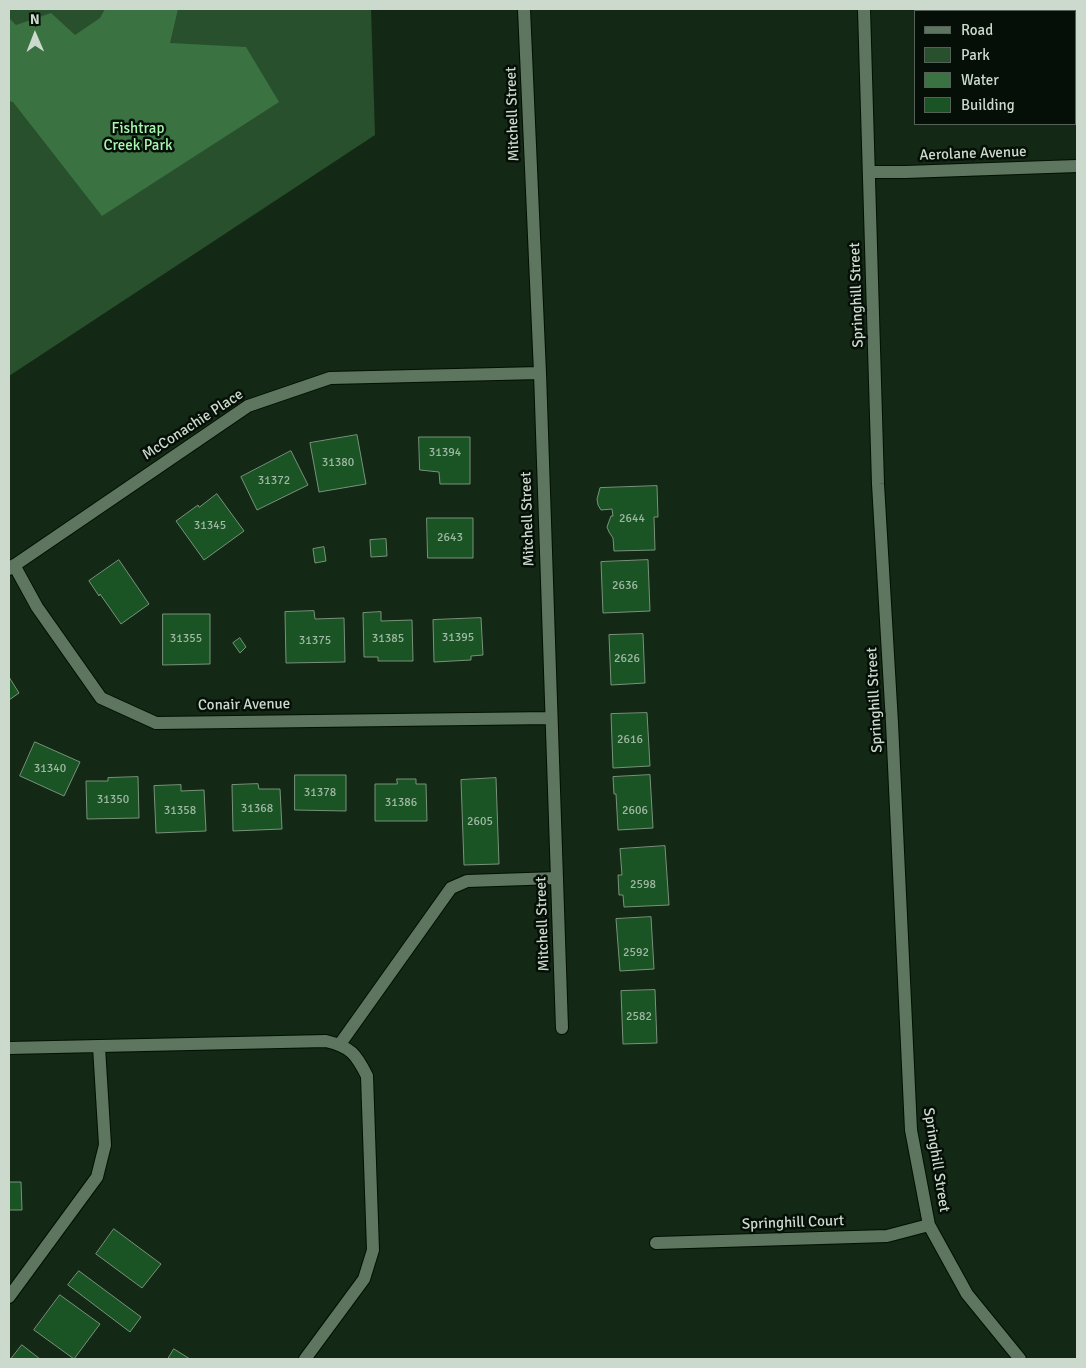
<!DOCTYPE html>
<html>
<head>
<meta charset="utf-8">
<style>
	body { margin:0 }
	#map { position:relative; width:1086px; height:1368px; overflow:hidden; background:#132815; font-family:Signika,sans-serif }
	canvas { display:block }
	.frame { position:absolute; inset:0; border:10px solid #ccdacd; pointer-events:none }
	.legend { position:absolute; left:914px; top:10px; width:162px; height:115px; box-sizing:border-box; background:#060f07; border:1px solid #556056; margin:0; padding:6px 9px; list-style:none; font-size:15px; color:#ccdacd }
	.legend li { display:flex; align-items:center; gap:10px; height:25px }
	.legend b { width:25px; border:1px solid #556056 }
	.north { position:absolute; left:10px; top:10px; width:50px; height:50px; -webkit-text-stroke:4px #060f07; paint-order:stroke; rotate:359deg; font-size:14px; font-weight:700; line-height:20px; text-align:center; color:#ccdacd }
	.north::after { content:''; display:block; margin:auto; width:18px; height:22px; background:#ccdacd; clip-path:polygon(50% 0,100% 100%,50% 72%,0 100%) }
</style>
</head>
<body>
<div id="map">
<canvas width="1086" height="1368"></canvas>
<div class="frame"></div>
<ul class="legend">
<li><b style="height:6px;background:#5e765f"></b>Road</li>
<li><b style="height:14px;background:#29502d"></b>Park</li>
<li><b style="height:14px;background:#3a7241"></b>Water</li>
<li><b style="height:14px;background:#1a5424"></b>Building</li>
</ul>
<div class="north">N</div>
</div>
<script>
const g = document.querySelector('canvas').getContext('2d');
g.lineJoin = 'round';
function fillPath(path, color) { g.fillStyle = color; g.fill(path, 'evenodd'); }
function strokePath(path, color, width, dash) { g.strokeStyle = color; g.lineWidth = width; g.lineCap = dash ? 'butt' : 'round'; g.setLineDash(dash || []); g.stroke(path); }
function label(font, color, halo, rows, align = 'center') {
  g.font = font + ' Signika,sans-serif'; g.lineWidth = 5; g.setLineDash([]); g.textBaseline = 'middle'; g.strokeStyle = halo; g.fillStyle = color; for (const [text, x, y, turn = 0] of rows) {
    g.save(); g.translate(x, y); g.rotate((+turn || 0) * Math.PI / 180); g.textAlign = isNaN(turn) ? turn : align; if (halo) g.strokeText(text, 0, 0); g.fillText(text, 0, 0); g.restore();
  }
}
fillPath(new Path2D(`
	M9,9H371L375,135L9,376Z`), '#29502d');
fillPath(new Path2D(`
	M105,9H178L170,43L246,47L279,102L102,216L13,102L9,101V18L16,25L51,13L75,35L100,18Z`), '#3a7241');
const building = new Path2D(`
	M357,435L366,484L319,492L310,443Z
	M419,437H470V484H440L439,472L420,470Z
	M291,451L308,485L257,510L241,477Z
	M657,486L658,517H654L655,550L614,551L613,538L609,532L607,527L611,516H613L612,509L601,510L598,505L597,499L600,488Z
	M217,494L244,531L204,560L176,521L198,505L199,507Z
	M427,518H473V558H428Z
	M386,539L387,556L371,557L370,540Z
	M324,547L326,561L315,563L313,549Z
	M119,560L149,604L121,624L100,594L99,596L89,581Z
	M648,560L650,611L603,613L601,562Z
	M314,611L315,619L344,618L345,662L286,663L285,612Z
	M381,612V621L412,620L413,661H378V657H364L363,613Z
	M163,614H210V664L163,665Z
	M481,618L483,655L471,656V660L434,662L433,620Z
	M643,634L645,683L611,685L609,635Z
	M240,638L246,647L240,653L233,643Z
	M9,677L19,693L9,700Z
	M647,713L650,766L613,768L611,714Z
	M35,742L80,762L64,796L20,776Z
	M295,775H346V811L295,810Z
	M650,775L653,828L618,830L616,794H614L613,777Z
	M138,777L139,818L87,819L86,781H108V778Z
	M496,778L499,864L464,865L461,780Z
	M397,779H416V784H426L427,821H375V784H397Z
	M258,784L259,789H280L282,829L233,831L232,785Z
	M181,785V791L204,790L206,831L156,833L154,786Z
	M665,846L669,905L624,907L623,895H619L618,875H622L620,849Z
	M651,917L654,969L620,971L616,919Z
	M655,990L657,1043L623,1044L621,991Z
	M9,1182H21L22,1210H9Z
	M114,1229L161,1264L142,1288L96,1254Z
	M79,1271L141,1317L130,1332L68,1285Z
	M60,1295L100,1324L74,1359L34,1330Z
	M22,1345L40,1359H11Z
	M174,1349L190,1359H168Z`);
fillPath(building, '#1a5424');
strokePath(building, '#79927a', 1);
const minor = new Path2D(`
	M524,9L540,373L562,1028
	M864,9L878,484L892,723L911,1130L929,1225L967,1294L1020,1359
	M870,172H905L1077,166
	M14,565L37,607L101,698L156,723L551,718
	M9,569L248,406L330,378L540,373
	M340,1044L451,888L467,881L557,878
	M9,1048L326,1041C351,1047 356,1054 367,1076L373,1250L364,1279L305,1359
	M656,1243L887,1236L929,1225
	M9,1297L97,1177L105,1145L99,1047`);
strokePath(minor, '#001102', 14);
strokePath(minor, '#5e765f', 12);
label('12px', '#a0b8a3', null, [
	["31394",445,453],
	["31380",338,463],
	["31372",274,481],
	["2644",632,519],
	["31345",210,526],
	["2643",450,538],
	["2636",625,586],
	["31395",458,638],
	["31355",186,639],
	["31385",388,639],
	["31375",315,641],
	["2626",627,659],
	["2616",630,740],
	["31340",50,769],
	["31378",320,793],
	["31350",113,800],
	["31386",401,803],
	["31368",257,809],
	["31358",180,811],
	["2606",635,811],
	["2605",480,822],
	["2598",643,885],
	["2592",636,953],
	["2582",639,1017]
]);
label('15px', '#ccdacd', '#060f07', [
	["Mitchell Street",513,114,-92],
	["Aerolane Avenue",973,154,-2],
	["Springhill Street",857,295,-92],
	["McConachie Place",193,425,-33],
	["Mitchell Street",528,519,-92],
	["Springhill Street",875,700,-93],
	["Conair Avenue",244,705,-1],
	["Mitchell Street",543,924,-92],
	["Springhill Street",936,1160,81],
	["Springhill Court",793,1223,-2]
]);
label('15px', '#a8f8af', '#060f07', [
	["Fishtrap",138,129],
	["Creek Park",138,146]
]);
</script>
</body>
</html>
